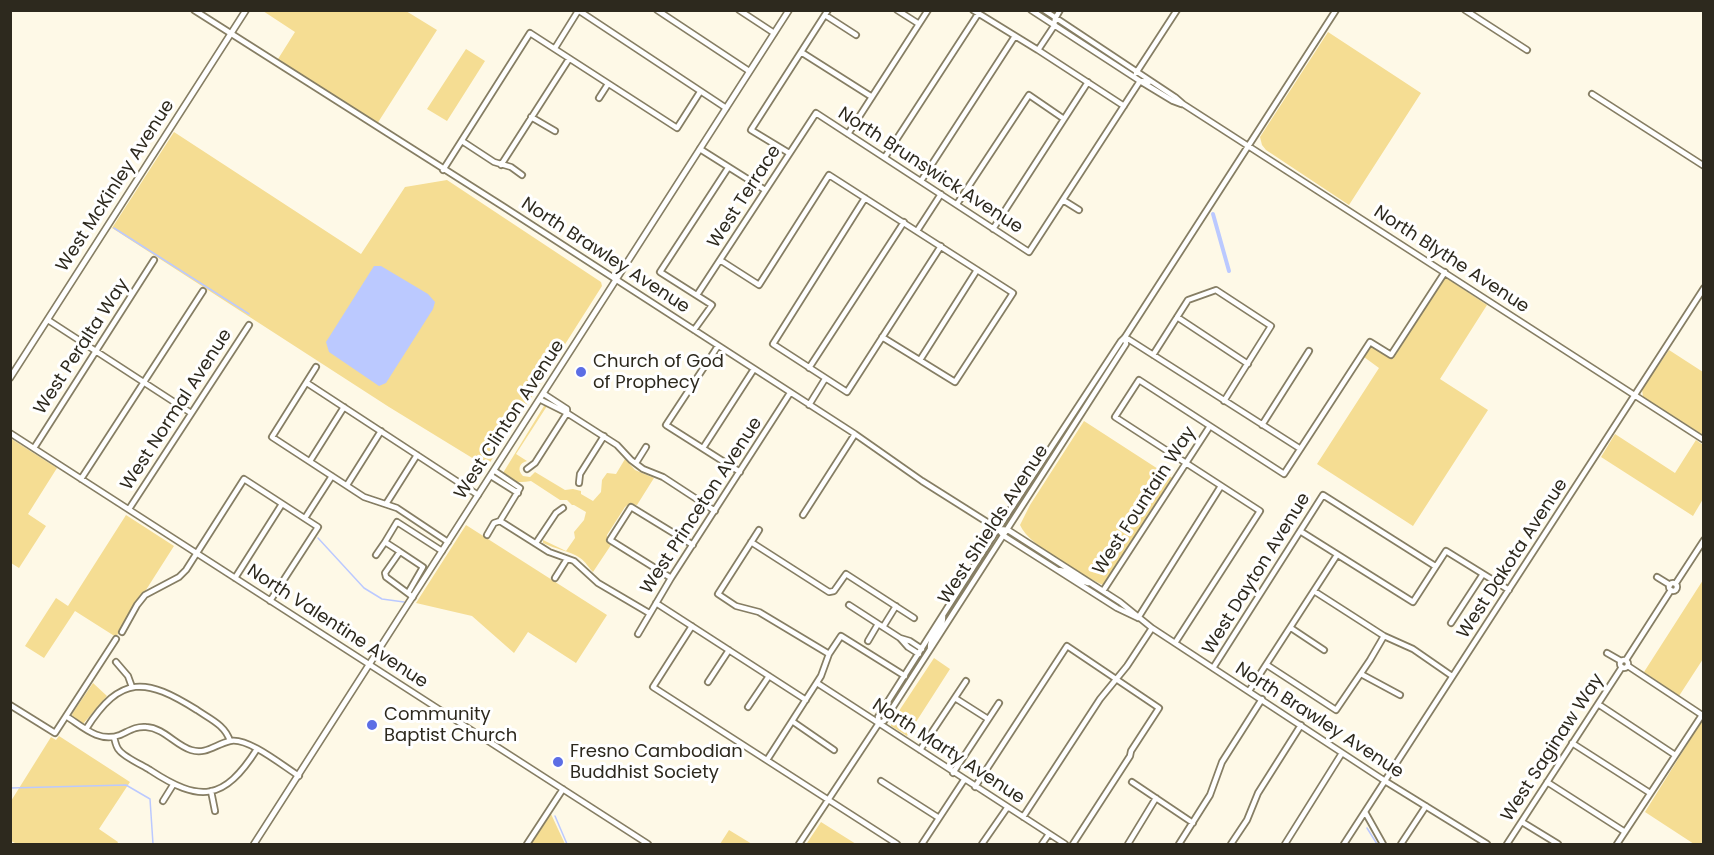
<!DOCTYPE html>
<html>
<head>
<meta charset="utf-8">
<style>
	body { margin:0 }
	#map { position:relative; width:1714px; height:855px; overflow:hidden; background:#fef9e7; font-family:Poppins,sans-serif }
	canvas { display:block }
	.frame { position:absolute; inset:0; border:12px solid #2d291e; pointer-events:none }
</style>
</head>
<body>
<div id="map">
<canvas width="1714" height="855"></canvas>
<div class="frame"></div>
</div>
<script>
const g = document.querySelector('canvas').getContext('2d');
g.lineJoin = 'round';
function fillPath(path, color) { g.fillStyle = color; g.fill(path, 'evenodd'); }
function strokePath(path, color, width, dash) { g.strokeStyle = color; g.lineWidth = width; g.lineCap = dash ? 'butt' : 'round'; g.setLineDash(dash || []); g.stroke(path); }
function label(font, color, halo, rows, align = 'center') {
  g.font = font + ' Poppins,sans-serif'; g.lineWidth = 6; g.setLineDash([]); g.textBaseline = 'middle'; g.strokeStyle = halo; g.fillStyle = color; for (const [text, x, y, turn = 0] of rows) {
    g.save(); g.translate(x, y); g.rotate((+turn || 0) * Math.PI / 180); g.textAlign = isNaN(turn) ? turn : align; if (halo) g.strokeText(text, 0, 0); g.fillText(text, 0, 0); g.restore();
  }
}
fillPath(new Path2D(`
	M263,11H406L437,30L377,124L278,59L295,32Z
	M1328,32L1421,93L1349,205L1266,150L1262,145L1260,137Z
	M466,49L485,61L447,121L427,109Z
	M174,132L361,254L405,187L447,180L601,282L602,286L487,467L389,407L112,228Z
	M1445,277L1487,305L1440,379L1488,410L1413,526L1317,464L1379,368L1364,357L1371,345L1393,359Z
	M1669,350L1703,372V435L1643,397L1642,389Z
	M547,404L561,413L560,414L547,406L516,454L527,461C519,463 517,470 523,476L530,477L535,472L565,490L573,489L581,491V494L593,501L601,492L602,480L607,473L616,474L625,459L635,470L654,478L637,505L629,504L625,507L607,535L608,541L611,545L593,572C588,567 586,562 580,558C570,551 555,549 543,543V540L566,551L575,538L574,532L584,520L586,512L574,505H572L567,500H560L531,481C520,483 508,483 503,473L544,406Z
	M1084,421L1172,478L1103,585C1082,575 1029,546 1020,525L1030,505Z
	M1615,434L1675,473L1696,440L1703,445V499L1693,516L1601,457Z
	M10,438L57,468L28,514L46,526L19,568L11,563Z
	M126,515L174,546L116,637L75,611L44,658L25,646L56,598L68,606Z
	M466,525L607,615L576,663L528,632L514,653L472,616L416,603Z
	M1703,580V659L1679,696L1644,672Z
	M934,658L950,669L907,736L891,726V723Z
	M93,683L107,696L83,724L73,718L72,714Z
	M1703,719V844H1694L1645,812Z
	M59,736L130,782L99,829L118,842L117,844H17L11,841V801L51,737L56,740Z
	M551,814L565,844H531Z
	M821,822L856,844L807,843Z
	M729,830L752,844H720Z`), '#f5dd93');
fillPath(new Path2D(`
	M374,266H381L428,294L435,302L433,309L386,383L379,386L329,352L326,342Z`), '#bbc9ff');
strokePath(new Path2D(`
	M114,228L249,314
	M318,538L364,588L382,599L404,602
	M10,788L126,785L150,799L153,844
	M555,816L567,844
	M1367,828L1377,844`), '#bbc9ff', 1.5);
strokePath(new Path2D(`
	M1213,214L1229,271`), '#bbc9ff', 4);
const minor = new Path2D(`
	M194,10L504,207L855,434L922,481L998,529L1004,536L1117,608L1138,618
	M578,10L726,108
	M657,10L749,71
	M739,10L774,33
	M897,10L919,24
	M973,10L1038,50L1124,106
	M1031,10L1140,81L1173,101L1181,104
	M1044,10L1175,97L1183,104L1704,440
	M1465,10L1527,50
	M825,15L856,35
	M555,48L578,11
	M1038,50L1054,26L1055,19L1060,10
	M801,52L872,97
	M1136,73L1177,10
	M1592,94L1704,166
	M599,98L608,84
	M531,117L555,131
	M848,134L928,10
	M462,141L494,162L511,167L522,175
	M700,149L765,190
	M789,153L751,130L828,10
	M885,157L978,14
	M501,165L569,59
	M443,170L530,33L677,128L700,92
	M921,181L1015,36
	M865,198L773,344L847,392L941,246
	M1063,200L1079,210
	M957,204L1029,95L1064,119
	M993,229L1088,82
	M917,231L941,194
	M720,260L759,285L829,175L1013,293L955,382L882,337
	M697,295L816,113L1029,252L1140,81L1149,82
	M1177,317L1248,364
	M48,320L191,413
	M694,330L712,305L660,272L728,168
	M1125,337L1299,448
	M718,346L666,425L740,472
	M1153,355L1188,300L1216,290L1271,326L1224,401
	M920,360L977,270
	M316,367L272,437L364,497L397,508L448,542
	M809,368L904,222
	M307,383L478,495
	M544,394L567,409V413
	M541,400L567,413L617,445L631,460L643,469L663,477L715,511
	M809,405L825,379
	M1262,425L1309,351
	M10,433L648,844
	M34,448L154,260
	M703,448L754,369
	M310,461L344,407
	M636,463L646,447
	M527,469L535,463L567,413
	M491,476L518,493
	M81,479L203,291
	M579,483L580,474L604,436
	M347,485L381,431
	M386,504L417,455
	M129,509L249,325
	M803,515L855,434
	M305,518L332,476
	M500,521L549,552L574,561L598,583L649,613
	M998,529L1008,530L1120,602L1152,628L1385,781L1487,844
	M759,530L718,594L736,606L759,612L829,654
	M1300,531L1413,602L1446,551L1509,590
	M487,535L494,523L500,521L520,488L495,471
	M385,542L397,522L442,551
	M751,542L829,592L834,591L846,574L914,618
	M536,543L556,513L563,508
	M399,551L423,567L408,593
	M376,555L385,542L399,551V553L385,573L386,577L413,597
	M1058,570C1070,570 1077,581 1088,583
	M1657,577L1670,585
	M235,578L282,504
	M555,578L567,559
	M671,578L610,540L631,507L693,545
	M1676,583L1704,540
	M1669 587a4 4 0 1 1 8 0a4 4 0 1 1-8 0Z
	M1103,591L1210,426
	M1314,591L1384,636L1413,649L1452,676
	M656,603L806,700
	M849,605L900,638
	M1138,618L1221,486
	M1451,623L1483,574
	M692,626L653,687L897,844
	M883,627L896,606
	M1291,628L1324,650
	M122,632L137,605L145,595L179,577L186,570L244,479L318,527L270,601
	M638,634L671,578L790,393
	M868,641L878,624
	M1175,643L1260,511L1115,417L1139,380L1284,474L1370,342L1391,355L1445,272
	M930,649C929,636 944,629 943,616
	M1607,653L1621,661
	M919,654L908,647L900,638L910,641L922,649
	M1620 664a4 4 0 1 1 8 0a4 4 0 1 1-8 0Z
	M1626,660L1671,590
	M116,662L128,676L132,687
	M1267,665L1336,710L1370,660L1384,636
	M1213,668L1323,495L1435,566
	M1361,674L1400,695
	M708,682L729,650
	M817,683L1065,844
	M1249,691L1337,555
	M955,698L988,719
	M1598,704L1675,755
	M10,705L55,733L116,639
	M748,707L769,676
	M66,716C83,727 99,743 120,735C129,731 136,726 146,727C164,728 175,745 191,750C206,755 216,744 230,741C248,737 283,766 299,776
	M792,721L834,750
	M879,723L878,717L993,536L1121,341L1125,337L1336,10
	M86,729C121,674 146,678 197,710C210,719 225,725 230,741
	M114,737C115,741 116,747 119,750C124,757 142,765 150,770C200,803 224,801 257,749
	M1572,743L1650,793
	M920,750L966,681
	M767,760L821,676L829,654L841,636L905,676
	M953,773L999,703
	M881,781L939,818
	M1132,782L1193,823
	M1547,782L1625,832
	M975,787L1067,646L1159,708L1131,751L1130,756L1073,844
	M211,791L215,811
	M163,801L173,785
	M1365,812L1383,844
	M1023,817L1100,699L1127,666L1152,628
	M1522,822L1558,844
	M527,844L563,789
	M799,844L879,723L884,721L1126,344L1125,337
	M922,844L964,780
	M982,844L1007,808
	M1042,844L1049,834
	M1128,844L1156,798
	M1179,844L1210,795L1222,762L1262,699
	M1231,844L1247,820L1258,793L1301,725
	M1285,844L1342,753
	M1344,844L1704,288
	M1401,844L1426,806
	M1507,844L1622,667
	M1617,844L1702,715L1628,666`);
const major = new Path2D(`
	M10,378L246,10
	M254,844L789,10`);
strokePath(minor, '#867e64', 8);
strokePath(major, '#867e64', 8);
strokePath(minor, '#fff', 4.5);
strokePath(major, '#fff', 5);
for (const [x, y, r, color] of [
	[581,372,6,"#5c6ee5"],
	[372,725,6,"#5c6ee5"],
	[558,762,6,"#5c6ee5"]
]) { const dot = new Path2D(); dot.arc(x, y, r, 0, 2 * Math.PI); g.fillStyle = color; g.fill(dot); strokePath(dot, '#fff', 2); }
label('18px', '#2d291e', '#fff', [
	["North Brunswick Avenue",930,171,33],
	["West McKinley Avenue",116,186,-57],
	["West Terrace",745,197,-57],
	["North Brawley Avenue",605,256,33],
	["North Blythe Avenue",1451,260,33],
	["West Peralta Way",82,347,-57],
	["West Normal Avenue",177,410,-57],
	["West Clinton Avenue",510,420,-57],
	["West Fountain Way",1145,501,-57],
	["West Princeton Avenue",702,506,-57],
	["West Shields Avenue",994,525,-57],
	["West Dakota Avenue",1513,559,-57],
	["West Dayton Avenue",1257,574,-58],
	["North Valentine Avenue",337,627,33],
	["North Brawley Avenue",1319,721,33],
	["West Saginaw Way",1553,748,-57],
	["North Marty Avenue",948,752,33]
]);
label('18px', '#2d291e', '#fff', [
	["Church of God",593,362],
	["of Prophecy",593,383],
	["Community",384,715],
	["Baptist Church",384,736],
	["Fresno Cambodian",570,752],
	["Buddhist Society",570,773]
], 'left');
</script>
</body>
</html>
